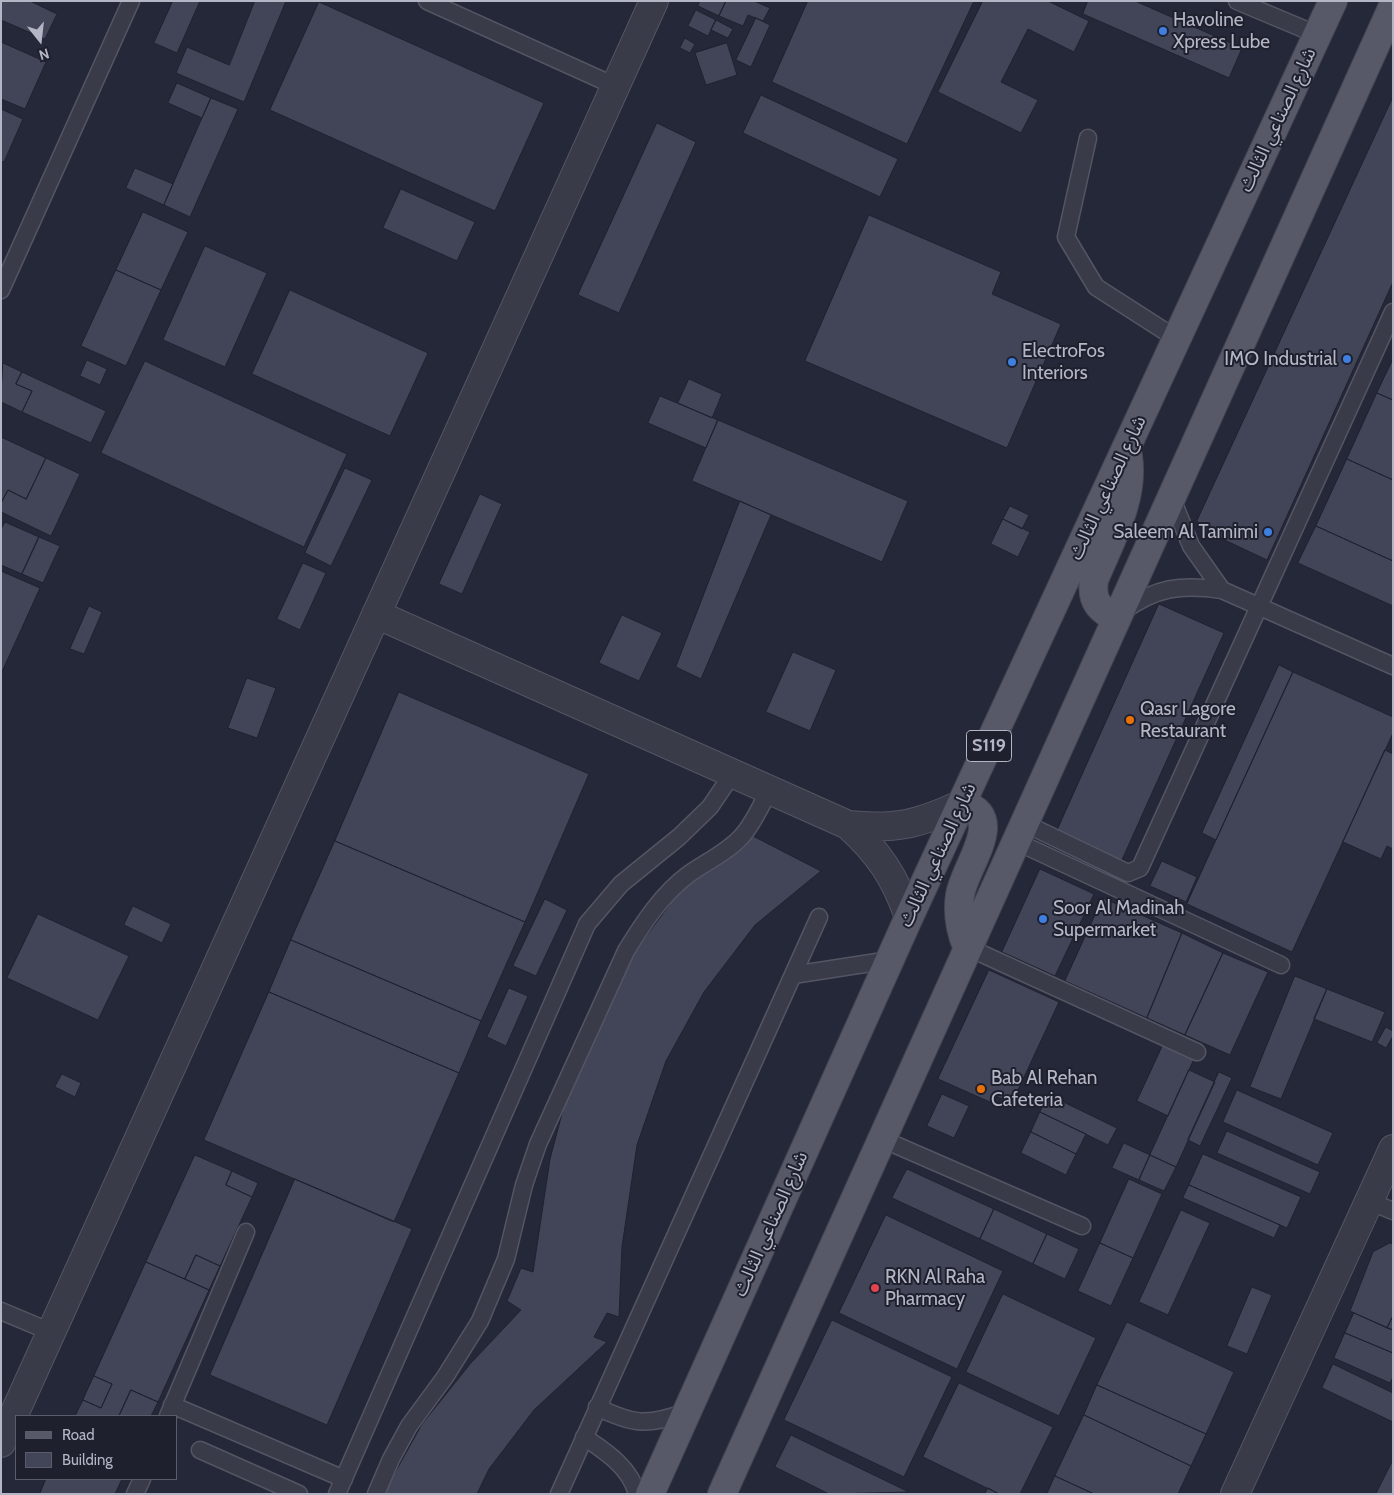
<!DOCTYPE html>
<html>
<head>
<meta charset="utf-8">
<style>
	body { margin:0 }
	#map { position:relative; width:1394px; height:1495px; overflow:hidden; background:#252838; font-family:Cabin,sans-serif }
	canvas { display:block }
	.frame { position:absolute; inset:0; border:2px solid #b4b5c5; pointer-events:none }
	.legend { position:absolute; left:15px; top:1415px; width:162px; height:65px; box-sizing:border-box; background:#1e202e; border:1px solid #5a5c6a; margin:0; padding:6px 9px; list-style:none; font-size:15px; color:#b4b5c5 }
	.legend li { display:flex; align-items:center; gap:10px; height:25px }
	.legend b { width:25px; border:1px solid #5a5c6a }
	.north { position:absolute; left:15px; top:15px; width:50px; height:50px; -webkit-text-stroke:4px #1e202e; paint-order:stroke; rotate:164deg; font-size:14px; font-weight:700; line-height:20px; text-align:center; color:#b4b5c5 }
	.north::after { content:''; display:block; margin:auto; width:18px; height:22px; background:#b4b5c5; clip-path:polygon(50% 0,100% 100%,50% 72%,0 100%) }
</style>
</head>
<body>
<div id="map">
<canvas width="1394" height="1495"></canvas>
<div class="frame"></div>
<ul class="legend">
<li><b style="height:6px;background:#575969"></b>Road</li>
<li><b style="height:14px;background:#424558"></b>Building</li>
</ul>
<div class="north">N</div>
</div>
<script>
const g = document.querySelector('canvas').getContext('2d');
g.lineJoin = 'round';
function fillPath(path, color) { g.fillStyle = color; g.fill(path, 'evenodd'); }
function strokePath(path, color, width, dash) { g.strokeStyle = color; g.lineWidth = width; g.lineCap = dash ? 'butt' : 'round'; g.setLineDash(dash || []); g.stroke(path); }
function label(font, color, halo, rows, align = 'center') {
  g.font = font + ' Cabin,"Noto Sans Arabic",sans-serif'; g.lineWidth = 4; g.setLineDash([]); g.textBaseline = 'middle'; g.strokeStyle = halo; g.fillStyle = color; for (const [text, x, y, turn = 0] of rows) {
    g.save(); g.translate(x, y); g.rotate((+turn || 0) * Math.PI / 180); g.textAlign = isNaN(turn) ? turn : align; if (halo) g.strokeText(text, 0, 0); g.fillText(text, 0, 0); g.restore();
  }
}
const building = new Path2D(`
	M1,1H30L57,14L45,39L1,20Z
	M173,1H200L177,53L154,43Z
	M255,1H286L244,102L176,73L187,47L229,65Z
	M700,1H726L719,16L698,6Z
	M726,1H754L770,8L763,21L748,15L743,26L719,16Z
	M808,1H974L907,144L772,82Z
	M983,1H1048L1089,21L1074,52L1028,29L1001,82L1038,100L1021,133L938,92Z
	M1088,1H1135L1242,48L1229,78L1083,14Z
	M319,2L544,103L495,211L270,110Z
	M696,10L716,20L708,36L688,26Z
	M756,18L770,25L751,67L736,60Z
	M716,20L733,29L728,38L711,30Z
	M685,38L695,44L690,53L680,48Z
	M1,42L46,62L25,109L1,99Z
	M727,43L737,75L706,85L695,53Z
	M177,83L211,98L202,118L168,103Z
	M761,95L898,159L880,197L743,133Z
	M1393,97V282L1267,560L1201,529L1197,521Z
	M211,98L238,109L190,217L164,205Z
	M1,109L23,119L4,162L1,161Z
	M657,123L696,142L619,313L578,295Z
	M135,168L173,184L164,205L126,188Z
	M401,189L475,222L457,261L383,228Z
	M143,212L188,232L161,290L116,270Z
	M869,215L1001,272L992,294L1061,324L1007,448L805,361Z
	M205,246L267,273L225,367L163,340Z
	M116,270L161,290L126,366L81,346Z
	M290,290L428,353L390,436L252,374Z
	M1393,359V400L1377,393Z
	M87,360L107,369L100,385L80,376Z
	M145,361L347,454L304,547L101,453Z
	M3,363L22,372L16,384L32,391L22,412L1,402Z
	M22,372L106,411L91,443L22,412L32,391L16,384Z
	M689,379L722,394L712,418L678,403Z
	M1377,393L1393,400V480L1347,459Z
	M660,396L718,420L706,448L648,423Z
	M718,420L908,501L882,562L692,481Z
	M1,437L46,458L26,499L8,490L1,503Z
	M46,458L80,474L51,536L1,512V503L8,490L26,499Z
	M1347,459L1393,480V561L1316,526Z
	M345,468L372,480L331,566L305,553Z
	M480,494L502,504L462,594L439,584Z
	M740,501L771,515L701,679L676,667Z
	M1010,506L1029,515L1022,529L1003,519Z
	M1003,519L1030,532L1018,557L991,544Z
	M5,522L39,537L22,574L1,565V530Z
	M1316,526L1393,561V606L1298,563Z
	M39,537L60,546L43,583L22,574Z
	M303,563L326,573L300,630L277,619Z
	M1,571L40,588L1,674Z
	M1159,604L1224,633L1121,862L1056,833Z
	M89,606L102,612L84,654L70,649Z
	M622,615L662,633L639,681L599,663Z
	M793,652L836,670L810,731L766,712Z
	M1279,665L1293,672L1216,840L1202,833Z
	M1293,672L1393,717V733L1292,952L1187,904Z
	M247,678L276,688L257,738L228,728Z
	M399,692L589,774L525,922L335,841Z
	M1385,750L1393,754V849L1387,846L1381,859L1343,842Z
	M749,834L821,871L755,925L704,992L666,1061L637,1145L622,1247L619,1317L607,1313L594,1337L607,1342L534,1410L489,1469L477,1494H383L422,1424L470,1364L521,1310L507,1301L521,1268L533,1272L550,1159L569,1087L635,951L682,888Z
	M335,841L525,922L481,1021L291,940Z
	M1162,861L1197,877L1186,902L1150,886Z
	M1040,869L1094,894L1055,976L1002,952Z
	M1103,898L1182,933L1147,1018L1065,981Z
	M545,899L567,910L536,976L513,966Z
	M133,906L171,924L162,943L124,925Z
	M38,914L129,956L98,1020L7,978Z
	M1182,933L1223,953L1185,1035L1147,1018Z
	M291,940L481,1021L459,1073L269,992Z
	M1223,953L1268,972L1230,1055L1185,1035Z
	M989,970L1059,1002L1012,1103L996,1096L992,1103L938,1079Z
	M1295,976L1327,989L1281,1099L1250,1087Z
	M509,988L528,996L506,1046L487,1037Z
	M1327,989L1385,1012L1372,1042L1314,1019Z
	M269,992L459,1073L394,1222L204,1140Z
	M1386,1027L1393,1031V1036L1386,1048L1377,1043Z
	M1163,1045L1194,1059L1168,1116L1137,1101Z
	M1189,1070L1215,1082L1176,1167L1150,1155Z
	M1219,1072L1232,1078L1200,1146L1188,1140Z
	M62,1074L81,1083L75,1097L55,1087Z
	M1237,1090L1333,1133L1318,1165L1223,1122Z
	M942,1094L969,1106L954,1138L927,1126Z
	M1049,1095L1117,1128L1108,1145L1040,1112Z
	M1040,1112L1086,1134L1076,1154L1031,1132Z
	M1227,1131L1320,1172L1310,1194L1217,1153Z
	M1031,1132L1076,1154L1066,1175L1021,1153Z
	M1124,1143L1150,1155L1139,1180L1112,1168Z
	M1203,1154L1301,1197L1287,1228L1189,1185Z
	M195,1155L232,1171L226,1185L252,1197L220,1266L196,1255L185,1279L146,1262Z
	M1150,1155L1176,1167L1164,1191L1139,1180Z
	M907,1169L994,1209L980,1239L892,1198Z
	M232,1171L258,1183L252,1197L226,1185Z
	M295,1179L412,1229L327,1425L210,1375Z
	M1129,1179L1162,1194L1133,1258L1100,1243Z
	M1189,1185L1280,1225L1274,1238L1183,1198Z
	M994,1209L1047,1234L1033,1264L980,1239Z
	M1181,1210L1210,1223L1168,1315L1139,1302Z
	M886,1215L1003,1271L957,1369L839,1313Z
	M1047,1234L1079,1249L1065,1279L1033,1264Z
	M1100,1243L1133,1258L1111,1306L1078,1291Z
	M1390,1243L1393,1244V1316L1387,1328L1350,1311L1373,1252Z
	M196,1255L220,1266L209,1290L185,1279Z
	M146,1262L209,1290L158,1402L131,1390L119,1416H75L83,1400L101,1408L112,1384L94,1376Z
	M1252,1287L1272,1295L1247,1354L1227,1346Z
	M1003,1294L1096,1338L1059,1416L966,1372Z
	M1354,1313L1393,1330V1353L1345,1333Z
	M1393,1316V1330L1387,1328Z
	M832,1320L952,1377L904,1477L784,1420Z
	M1127,1322L1234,1372L1206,1434L1097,1385Z
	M1345,1333L1393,1353V1377L1390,1383L1334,1358Z
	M1333,1364L1393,1393V1422L1322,1388Z
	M94,1376L112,1384L101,1408L83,1400Z
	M959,1383L1053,1427L1020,1494H999L923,1457Z
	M1097,1385L1206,1434L1191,1466L1084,1415Z
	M131,1390L158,1402L151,1416H119Z
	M1084,1415L1191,1466L1178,1494H1094L1055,1476Z
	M791,1435L909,1492L829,1494L775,1467Z
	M1393,1460V1494H1376Z
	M1055,1476L1094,1494H1047Z
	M46,1479H122L115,1494H40Z
	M988,1488L999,1494H985Z`);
fillPath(building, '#424558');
strokePath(building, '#202230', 1);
const service = new Path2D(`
	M427,1L615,86
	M1237,1L1318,35
	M1088,138L1066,237L1096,287L1177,339
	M1,290L131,1
	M1171,496L1191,546L1222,590
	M1122,612C1156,587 1181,584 1222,590L1393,666
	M1024,823L1128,873L1140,868L1393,312
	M1015,841L1281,965
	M967,947L1197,1052
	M793,975L890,960
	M882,1139L1082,1226
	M1369,1201L1393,1211
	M1,1311L51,1332
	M172,1405L344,1479
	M597,1407C634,1425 648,1426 686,1412
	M168,1416L246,1232
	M584,1437C606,1452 630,1467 637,1494
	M200,1450L299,1494
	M135,1494L142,1479
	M337,1494L587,924L621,884L679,837L710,807L733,773
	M376,1494L391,1459L409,1426L445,1377L480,1321L506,1259L524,1185L538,1144L626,951C643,923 662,894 689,874C706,862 728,852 742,836C754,823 761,804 770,790
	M559,1494L819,917`);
const minor = new Path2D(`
	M376,614L848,825C895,830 919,824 962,804
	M848,825C879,853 895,877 909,917
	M1,1443L654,1
	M1235,1494L1393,1149`);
const primary = new Path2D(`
	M1116,617C1098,610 1091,600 1094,580C1109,543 1135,499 1128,456
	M962,804C1008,816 965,865 960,895C957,914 960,930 967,947
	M650,1494L909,917L1333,1
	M722,1494L1393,6`);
strokePath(service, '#545564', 19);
strokePath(minor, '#545564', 30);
strokePath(primary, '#424452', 30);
strokePath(service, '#393b49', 16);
strokePath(minor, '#393b49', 28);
strokePath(primary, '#575969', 28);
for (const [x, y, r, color] of [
	[1163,31,5,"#3f7fe0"],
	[1347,359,5,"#3f7fe0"],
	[1012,362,5,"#3f7fe0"],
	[1268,532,5,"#3f7fe0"],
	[1130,720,5,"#e8710a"],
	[1043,919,5,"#3f7fe0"],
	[981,1089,5,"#e8710a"],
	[875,1288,5,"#e0444e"]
]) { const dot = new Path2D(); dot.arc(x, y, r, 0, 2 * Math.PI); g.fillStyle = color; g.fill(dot); strokePath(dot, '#1e202e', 2); }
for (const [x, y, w] of [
	[989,746,45]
]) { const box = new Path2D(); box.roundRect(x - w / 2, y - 15.5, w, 31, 4); g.fillStyle = '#1e202e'; g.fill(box); strokePath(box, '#b4b5c5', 1); }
label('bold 18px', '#b4b5c5', null, [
	["S119",989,746]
]);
label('19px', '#b4b5c5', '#1e202e', [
	["Havoline",1173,20],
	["Xpress Lube",1173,42],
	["ElectroFos",1022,351],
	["Interiors",1022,373],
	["IMO Industrial",1337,359,"right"],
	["Saleem Al Tamimi",1258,532,"right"],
	["Qasr Lagore",1140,709],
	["Restaurant",1140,731],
	["Soor Al Madinah",1053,908],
	["Supermarket",1053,930],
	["Bab Al Rehan",991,1078],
	["Cafeteria",991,1100],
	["RKN Al Raha",885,1277],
	["Pharmacy",885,1299]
], 'left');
label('19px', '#b4b5c5', '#1e202e', [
	["شارع الصناعي الثالث",1278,120,-65],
	["شارع الصناعي الثالث",1108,488,-65],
	["شارع الصناعي الثالث",938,855,-65],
	["شارع الصناعي الثالث",771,1224,-66]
]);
</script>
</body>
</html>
